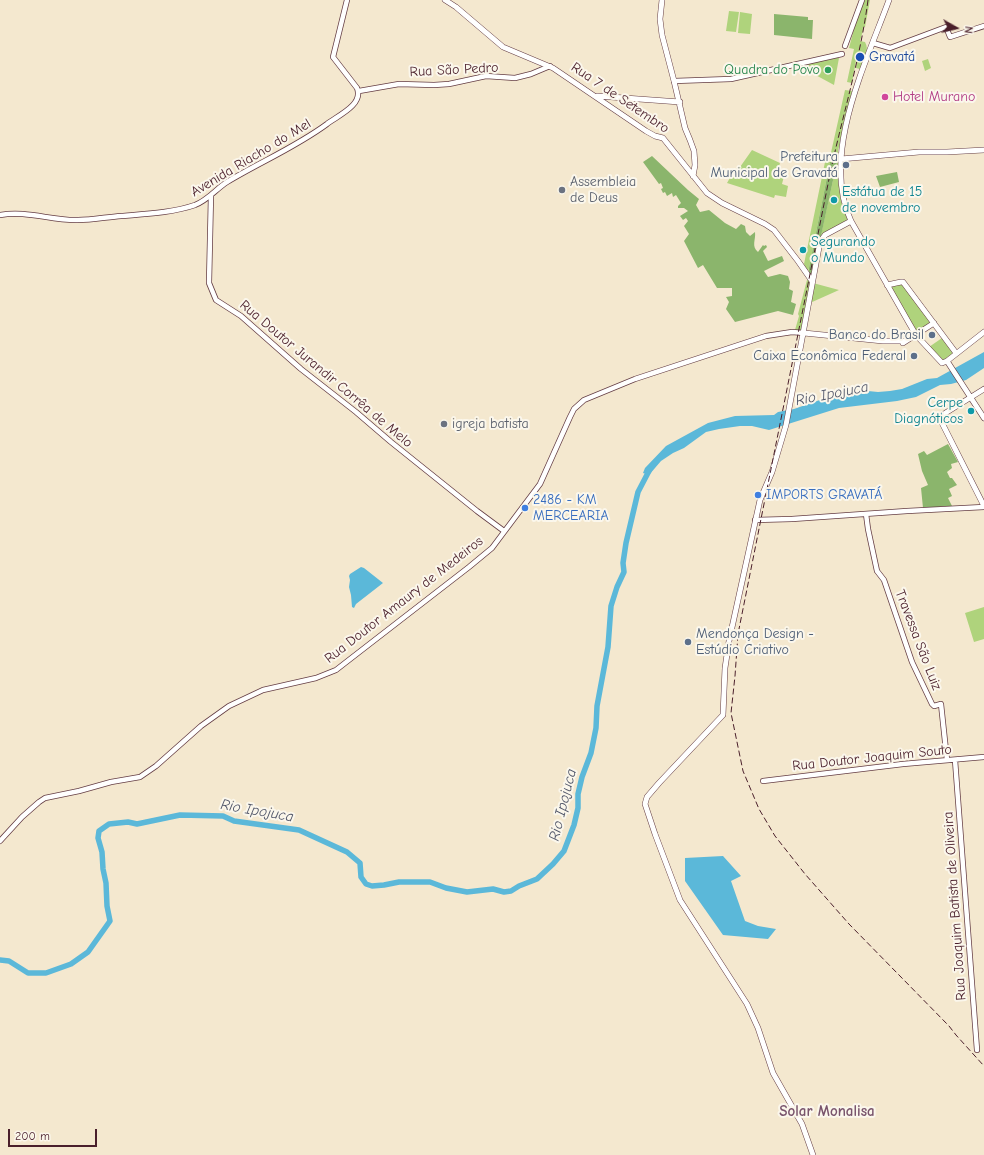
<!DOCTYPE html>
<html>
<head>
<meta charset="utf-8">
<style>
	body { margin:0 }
	#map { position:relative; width:984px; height:1155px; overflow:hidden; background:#f4e8cf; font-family:"Comic Neue",sans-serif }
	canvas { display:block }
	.north { position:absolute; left:936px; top:8px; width:40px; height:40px; -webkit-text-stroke:3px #fbf7ec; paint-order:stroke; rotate:98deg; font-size:11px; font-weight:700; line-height:16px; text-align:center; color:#4a1f2b }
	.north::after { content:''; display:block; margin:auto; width:14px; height:18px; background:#4a1f2b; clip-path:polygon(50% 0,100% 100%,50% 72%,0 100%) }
	.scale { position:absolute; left:8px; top:1129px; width:89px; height:18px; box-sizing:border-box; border:2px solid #4a1f2b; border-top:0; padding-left:5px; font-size:12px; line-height:14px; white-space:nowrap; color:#4a1f2b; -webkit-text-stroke:3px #fbf7ec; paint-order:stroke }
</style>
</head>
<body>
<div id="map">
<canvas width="984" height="1155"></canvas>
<div class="north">N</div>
<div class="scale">200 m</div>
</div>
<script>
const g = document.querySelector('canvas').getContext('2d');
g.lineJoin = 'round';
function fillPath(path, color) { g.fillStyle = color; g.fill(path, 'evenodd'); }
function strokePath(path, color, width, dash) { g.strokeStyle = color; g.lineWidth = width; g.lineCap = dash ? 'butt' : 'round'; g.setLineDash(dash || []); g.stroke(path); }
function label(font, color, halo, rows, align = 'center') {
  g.font = font + ' "Comic Neue",sans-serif'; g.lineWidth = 4; g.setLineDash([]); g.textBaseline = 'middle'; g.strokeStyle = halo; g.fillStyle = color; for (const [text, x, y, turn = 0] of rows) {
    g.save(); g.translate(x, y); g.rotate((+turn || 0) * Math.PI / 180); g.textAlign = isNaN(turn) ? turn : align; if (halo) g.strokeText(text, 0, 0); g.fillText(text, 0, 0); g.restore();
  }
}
fillPath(new Path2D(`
	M864,0H870L865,27H864L860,41L865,42C870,50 864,61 860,69L856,68L857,55L852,83L847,82L854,49L849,48L855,25Z
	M729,11L739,12L736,32L726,31Z
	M740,12L752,14L750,34L738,33Z
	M837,58H839L834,85L810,72L806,66V64Z
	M928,59L931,68L925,71L922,61Z
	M845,90L852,91L838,151L839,157H830Z
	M752,150L780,163L778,170L785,172L782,184L788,186L786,197L775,195L774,198L727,183L731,176L733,177Z
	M825,162H830L808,273L804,264Z
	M837,162H839L840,195L842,204L848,221L821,235Z
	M807,280H808L810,282L802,331L795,330L799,316L798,314Z
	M813,283L839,290L810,303Z
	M902,284L931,323L916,332L890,286Z
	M942,338L954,353L943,361L929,347Z
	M984,607V639L974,642L965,613Z`), '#afd37c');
fillPath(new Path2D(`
	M774,14L808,17V20H813L812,39L774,35Z
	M652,156L688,190L699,199L696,205L700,212L709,210L725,223L736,229L741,224L745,226L746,232L750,236L755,232C756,240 751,246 758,252L763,245L764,246L766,245L767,247L763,251L768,261L782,256L784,261L764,271L768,277L780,274L788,276L790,282L789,289L793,291L791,302L796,304L793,315L778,311L735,322L726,309L729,302L726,297L732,296V288H717L703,265L698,268L684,241L689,234L684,226L688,221L686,218L683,220L680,216L688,211L684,208H678V206L681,203L676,195L673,197L672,193L667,196L665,192L663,193L661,189L663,188L661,183L659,184L643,162Z
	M830,162H837L813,273L811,274L809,273V268Z
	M897,172L899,182L880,187L876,176Z
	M948,444L958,462L951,464L952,468L947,472L950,478H952L957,485L949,489L952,496L948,498L952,506L923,508L921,488L928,485L922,471L918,454L924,451L927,455Z`), '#8bb56c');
fillPath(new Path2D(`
	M984,352V368L966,380L951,384L940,385L916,397L897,401L839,408L769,430L752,426H740L719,429L706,432L684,448L673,453L661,461L649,475L643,473L645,468L666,446L708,423L735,416L774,415L778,412L794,409L837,394L856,393L868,391L878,392L890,391L902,389L927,379L937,378Z
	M361,567L364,568L383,583L356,604L354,608L352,607L351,595L349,587L350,580L349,576L350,574Z
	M723,856L741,876L731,881L745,921L758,926L776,929L768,939L723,935L685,881V858Z`), '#5bb8d9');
strokePath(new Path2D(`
	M0,960L9,961L28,973H46L71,964L88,952L110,921L107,906L106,883L103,869L102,852L98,838L99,831L109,824L128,822L137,824L180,815L223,816L234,821L299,830L347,852L360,863L361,877L366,884L372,886L384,885L399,882H430L446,888L467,892L493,889L504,892L511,891L519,886L537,879L553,864L564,851L574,825L578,808V794L582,777L591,753L596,728L597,706L608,647L611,606L617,587L624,572L623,563L626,543L638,492L650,469`), '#5bb8d9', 5.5);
const tertiary = new Path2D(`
	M873,43L890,48L946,27L950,37L984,26
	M845,46L862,0
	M674,81L731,79L842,54
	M359,91L399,84L434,85L449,84L486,76L515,78L531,74L550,66
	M211,195L209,283L216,300L241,316L301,369L356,412L391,442L477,511L504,531
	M0,215C27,210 52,221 78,220C92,220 107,217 121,216C145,214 172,213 195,205C208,200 216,189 227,182C260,162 296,147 327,124C337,116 364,105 357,88L333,57L347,0
	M866,514L868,529L877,571L884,580L912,662L932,704L934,706L941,704L947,760
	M755,520L792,519L907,511L984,507
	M955,760L977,1050
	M763,781L903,764L984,757
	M0,841L22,817L39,802L45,798L79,791L111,782L140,777L156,766L201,726L229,706L263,690L316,678L336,670L345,663L469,567L492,548L540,484L570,417L574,409L584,400L635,379L766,336L792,332L804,333`);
const secondary = new Path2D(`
	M445,0L456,7L503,47L553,68L646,131L655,136L663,138L707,193L722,203L765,224L774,230L798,261L812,281
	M662,0L660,19L662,35L674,81L685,128L690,140L694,151L695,165L693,176
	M889,0C866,63 820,155 851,221L909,323L916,335L942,363L947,361L984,332
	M597,96L680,102
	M841,159L919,152H947L984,150
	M887,285L901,282H903L956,353
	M804,333L883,341H903V343L934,323
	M947,361L984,418
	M984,389L939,417L984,506
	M813,1155L802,1124L773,1073L758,1028L747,1004L680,900L655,834L645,804L647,797L659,783L723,715L725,668L729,641L760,500L772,472L786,425L820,242L825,235L851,221`);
strokePath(tertiary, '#643d44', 6);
strokePath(secondary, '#643d44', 6);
strokePath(tertiary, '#fff', 4.5);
strokePath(secondary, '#fff', 5);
strokePath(new Path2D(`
	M868,0C860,62 840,123 828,184C798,334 768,484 738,634L735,676L731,713L743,771L759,809L775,836L805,874L849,924L949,1026L956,1035L984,1066`), '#4a1f2b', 1, [6, 3]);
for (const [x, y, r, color] of [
	[860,57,5,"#1a4fb4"],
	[828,70,4,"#2e9e5b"],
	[885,97,4,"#d1479c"],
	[846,165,4,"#5c6f8a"],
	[562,190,4,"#6b7280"],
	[834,200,4,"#0f9aa8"],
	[803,250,4,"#0f9aa8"],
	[932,335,4,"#5c6f8a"],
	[914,356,4,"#5c6f8a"],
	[971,411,4,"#0f9aa8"],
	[444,424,4,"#6b7280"],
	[758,495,4,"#3f7fe0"],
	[525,508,4,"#3f7fe0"],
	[688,642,4,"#5c6f8a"]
]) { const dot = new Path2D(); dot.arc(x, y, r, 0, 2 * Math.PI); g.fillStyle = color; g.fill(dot); strokePath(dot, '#fbf7ec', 1.5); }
label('14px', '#164399', '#fbf7ec', [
	["Gravatá",869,57]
], 'left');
label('14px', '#4a1f2b', '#fbf7ec', [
	["Rua São Pedro",454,70,-3],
	["Rua 7 de Setembro",620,98,34],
	["Avenida Riacho do Mel",251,158,-31],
	["Rua Doutor Jurandir Corrêa de Melo",326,374,40],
	["Rua Doutor Amaury de Medeiros",404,600,-38],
	["Travessa São Luiz",918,640,69],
	["Rua Doutor Joaquim Souto",872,758,-6],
	["Rua Joaquim Batista de Oliveira",955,906,-94]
]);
label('14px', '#27864d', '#fbf7ec', [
	["Quadra do Povo",820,70]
], 'right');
label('14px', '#b23c85', '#fbf7ec', [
	["Hotel Murano",893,97]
], 'left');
label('14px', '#4e5e75', '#fbf7ec', [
	["Prefeitura",838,157],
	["Municipal de Gravatá",838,173],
	["Banco do Brasil",924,335],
	["Caixa Econômica Federal",906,356],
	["Mendonça Design -",696,634,"left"],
	["Estúdio Criativo",696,650,"left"]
], 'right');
label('14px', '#5b616d', '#fbf7ec', [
	["Assembleia",570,182],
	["de Deus",570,198],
	["igreja batista",452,424]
], 'left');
label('14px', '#0d838f', '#fbf7ec', [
	["Estátua de 15",842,192],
	["de novembro",842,208],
	["Segurando",811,242],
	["o Mundo",811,258],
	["Cerpe",963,403,"right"],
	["Diagnóticos",963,419,"right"]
], 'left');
label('14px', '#366cbe', '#fbf7ec', [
	["IMPORTS GRAVATÁ",766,495],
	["2486 - KM",533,500],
	["MERCEARIA",533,516]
], 'left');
label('italic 15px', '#505568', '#fbf7ec', [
	["Rio Ipojuca",832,394,-11],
	["Rio Ipojuca",563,805,-76],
	["Rio Ipojuca",257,811,10]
]);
label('bold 15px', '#79546c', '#fbf7ec', [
	["Solar Monalisa",827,1112]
]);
</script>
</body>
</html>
